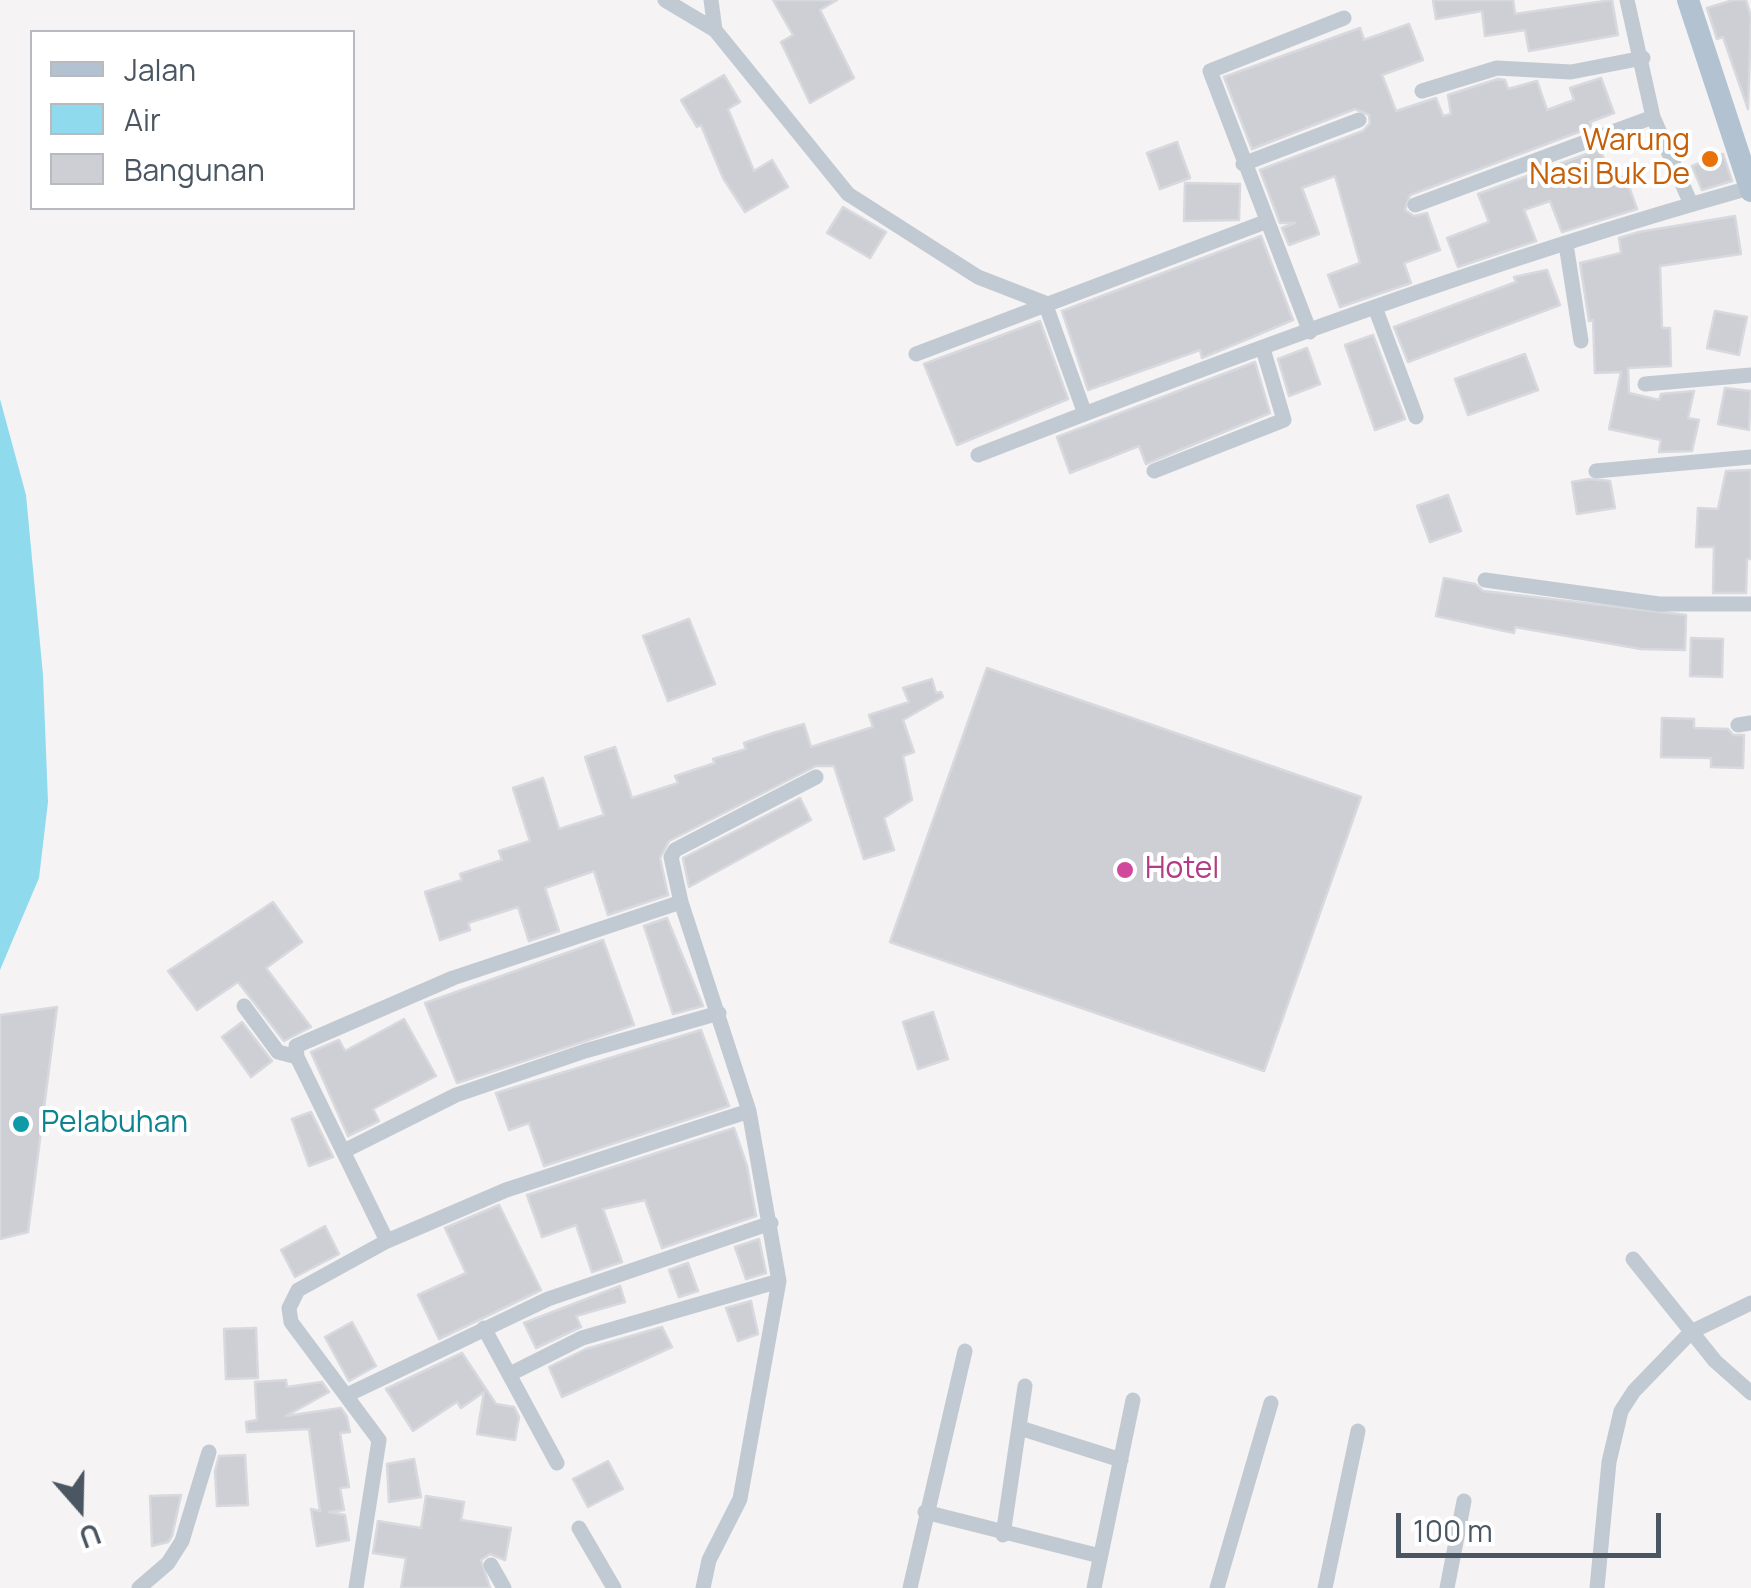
<!DOCTYPE html>
<html>
<head>
<meta charset="utf-8">
<style>
	body { margin:0 }
	#map { position:relative; width:1751px; height:1588px; overflow:hidden; background:#f5f3f3; font-family:Manrope,sans-serif }
	canvas { display:block }
	.legend { position:absolute; left:30px; top:30px; width:325px; height:180px; box-sizing:border-box; background:#fff; border:2px solid #b7bbc0; margin:0; padding:12px 18px; list-style:none; font-size:30px; color:#4a5661 }
	.legend li { display:flex; align-items:center; gap:20px; height:50px }
	.legend b { width:50px; border:2px solid #b7bbc0 }
	.north { position:absolute; left:30px; top:1458px; width:100px; height:100px; -webkit-text-stroke:8px #fff; paint-order:stroke; rotate:160deg; font-size:28px; font-weight:700; line-height:40px; text-align:center; color:#4a5661 }
	.north::after { content:''; display:block; margin:auto; width:35px; height:45px; background:#4a5661; clip-path:polygon(50% 0,100% 100%,50% 72%,0 100%) }
	.scale { position:absolute; left:1396px; top:1513px; width:265px; height:45px; box-sizing:border-box; border:5px solid #4a5661; border-top:0; padding-left:12px; font-size:30px; line-height:35px; white-space:nowrap; color:#4a5661; -webkit-text-stroke:8px #fff; paint-order:stroke }
</style>
</head>
<body>
<div id="map">
<canvas width="1751" height="1588"></canvas>
<ul class="legend">
<li><b style="height:12px;background:#b3c2d1"></b>Jalan</li>
<li><b style="height:28px;background:#90daee"></b>Air</li>
<li><b style="height:28px;background:#cdcfd5"></b>Bangunan</li>
</ul>
<div class="north">U</div>
<div class="scale">100 m</div>
</div>
<script>
const g = document.querySelector('canvas').getContext('2d');
g.lineJoin = 'round';
function fillPath(path, color) { g.fillStyle = color; g.fill(path, 'evenodd'); }
function strokePath(path, color, width, dash) { g.strokeStyle = color; g.lineWidth = width; g.lineCap = dash ? 'butt' : 'round'; g.setLineDash(dash || []); g.stroke(path); }
function label(font, color, halo, rows, align = 'center') {
  g.font = font + ' Manrope,sans-serif'; g.lineWidth = 8; g.setLineDash([]); g.textBaseline = 'middle'; g.strokeStyle = halo; g.fillStyle = color; for (const [text, x, y, turn = 0] of rows) {
    g.save(); g.translate(x, y); g.rotate((+turn || 0) * Math.PI / 180); g.textAlign = isNaN(turn) ? turn : align; if (halo) g.strokeText(text, 0, 0); g.fillText(text, 0, 0); g.restore();
  }
}
fillPath(new Path2D(`
	M0,399L26,495L43,675L48,802L39,878L0,970Z`), '#90daee');
const building = new Path2D(`
	M773,0H837L820,10L854,78L810,103L781,42L793,35Z
	M1433,0H1513L1515,14L1612,0L1618,35L1529,51L1525,30L1485,36L1482,11L1436,19Z
	M1733,0H1746L1751,17L1748,109L1723,37L1717,39L1707,8Z
	M1409,24L1423,60L1382,75L1396,111L1436,98L1443,116L1451,114L1448,95L1498,79L1505,80L1508,89L1537,81L1547,110L1574,100L1570,88L1601,78L1614,113L1590,122L1592,127L1410,195L1405,210L1414,216L1427,213L1440,250L1404,263L1411,283L1340,307L1328,275L1360,263L1335,176L1302,188L1319,234L1289,245L1282,228L1295,223H1280L1260,170L1363,131L1370,123L1369,115L1355,109L1252,149L1224,77L1360,28L1364,40Z
	M724,75L740,102L728,109L754,171L772,160L788,187L745,212L723,178L701,125L697,127L681,100Z
	M1177,142L1190,178L1160,189L1147,153Z
	M1600,149L1612,181L1625,176L1637,209L1562,232L1550,201L1524,210L1536,241L1458,267L1447,238L1489,222L1478,194Z
	M1723,154L1732,181L1702,190L1692,166Z
	M1185,183L1240,184L1239,220L1184,221Z
	M843,207L886,232L870,258L827,233Z
	M1735,216L1741,254L1660,266L1662,328H1670L1671,366L1628,368L1629,393L1659,400L1661,394L1694,391L1688,418L1699,420L1692,451L1659,452L1661,440L1609,429L1621,372L1595,373L1593,320L1589,321L1580,263L1621,253L1619,238L1639,232Z
	M1261,236L1293,320L1202,358L1200,350L1088,390L1062,311Z
	M1547,270L1560,305L1408,362L1394,327L1516,282L1514,277Z
	M1715,311L1747,317L1739,355L1707,348Z
	M1040,321L1068,399L957,445L924,364Z
	M1373,335L1405,419L1375,430L1345,345Z
	M1307,348L1320,384L1289,396L1278,359Z
	M1525,354L1538,390L1468,415L1455,379Z
	M1255,362L1270,413L1146,464L1139,446L1070,473L1057,437Z
	M1725,388L1751,391L1749,430L1718,424Z
	M1751,470V559H1747L1746,593H1713L1714,547H1696L1698,508L1718,509L1726,471Z
	M1589,479L1610,481L1615,508L1577,514L1572,482Z
	M1448,495L1461,531L1430,542L1417,506Z
	M1444,578L1475,584L1483,591L1686,615L1685,650L1641,649L1515,627L1514,633L1436,616Z
	M689,619L715,684L668,701L643,636Z
	M1691,638L1723,639L1722,677L1690,676Z
	M987,668L1361,797L1264,1071L890,942Z
	M932,679L936,693L941,692L943,697L903,720L914,752L903,756L912,800L884,818L894,850L864,859L834,766H816L669,841L660,858L668,895L608,915L594,871L545,888L559,931L529,941L518,907L468,923L470,930L440,940L425,892L462,880L460,874L502,860L499,851L530,841L513,788L543,778L559,829L604,815L585,757L615,747L632,798L678,783L675,776L715,763L713,759L746,749L744,743L773,733L804,724L811,747L873,727L869,715L909,702L903,688Z
	M1662,718L1694,719V728L1728,729L1733,735H1744L1743,768L1711,767V758L1661,757Z
	M800,798L811,820L689,887L683,858Z
	M273,902L302,942L266,968L311,1027L284,1041L238,982L197,1010L168,971Z
	M667,918L703,1006L673,1014L644,926Z
	M603,940L634,1025L457,1083L425,1003Z
	M57,1007L28,1232L0,1239V1015Z
	M933,1012L948,1059L918,1069L903,1022Z
	M404,1019L436,1076L373,1109L379,1121L348,1136L311,1052L339,1040L345,1051Z
	M242,1022L272,1061L251,1077L222,1037Z
	M701,1030L729,1106L544,1166L529,1123L509,1130L496,1093Z
	M311,1112L333,1157L309,1166L292,1119Z
	M734,1128L747,1166L756,1216L662,1248L645,1200L603,1209L622,1262L592,1272L576,1225L542,1237L527,1195Z
	M499,1205L541,1290L439,1339L418,1295L466,1273L445,1228Z
	M325,1226L339,1254L295,1277L281,1250Z
	M759,1239L766,1273L746,1279L735,1247Z
	M688,1263L698,1291L679,1297L669,1270Z
	M620,1286L625,1302L576,1316L581,1327L536,1348L524,1323Z
	M751,1301L758,1334L738,1341L726,1308Z
	M352,1322L376,1366L349,1381L325,1337Z
	M662,1327L672,1347L562,1397L549,1367L586,1349Z
	M256,1328L258,1378L226,1379L224,1329Z
	M462,1353L496,1404L514,1407L519,1417L515,1440L477,1434L484,1392L461,1408L457,1402L413,1431L386,1389Z
	M286,1380L287,1387L322,1382L329,1392L286,1416L341,1408L347,1417L350,1432L340,1433L349,1487L340,1488L344,1510L329,1512L345,1515L349,1540L317,1546L311,1509L320,1511L309,1429L247,1432L246,1422L257,1420L255,1382Z
	M245,1455L248,1505L217,1506L215,1471L219,1456Z
	M414,1459L421,1497L389,1502L387,1464Z
	M608,1461L623,1489L588,1507L573,1479Z
	M181,1495L172,1536L168,1542L152,1546L150,1496Z
	M426,1496L464,1502L461,1520L511,1528L505,1560L490,1554L481,1560L490,1588H401L406,1558L373,1553L378,1521L421,1528Z`);
fillPath(building, '#cdcfd5');
strokePath(building, '#d7d9de', 2.5);
strokePath(new Path2D(`
	M665,0L715,30
	M711,0L715,30L848,194L978,277L1045,303L1085,414
	M1627,0L1653,117L1691,204
	M1422,91L1497,68L1571,72L1643,58
	M1243,164L1359,120
	M1415,205L1653,117
	M1566,244L1581,341
	M1376,310L1416,417
	M1310,332L1210,71L1344,18
	M916,354L1265,222
	M1645,384L1751,375
	M978,455C1230,357 1488,261 1749,188
	M1154,471L1284,420L1263,349
	M1596,471L1751,457
	M1485,580L1659,604H1751
	M1738,725L1751,723
	M244,1006L278,1052L297,1057
	M346,1150L456,1095L585,1051L719,1013
	M387,1241L297,1057L296,1046L453,978L681,902
	M1633,1259L1715,1361L1751,1393
	M484,1328L557,1463
	M510,1374L582,1338L779,1281
	M347,1395L548,1299L771,1223
	M1020,1428L1121,1460
	M925,1512L1100,1556
	M579,1528L614,1588
	M1003,1535L1025,1386
	M491,1565L504,1588
	M139,1588L168,1563L182,1541L209,1452
	M356,1588L379,1440L291,1322L289,1308L298,1290L387,1241L506,1190L749,1111
	M703,1588L709,1560L740,1499L779,1281L749,1111L681,902L671,857L675,850L816,777
	M910,1588L965,1351
	M1094,1588L1133,1400
	M1217,1588L1271,1403
	M1325,1588L1358,1431
	M1447,1588L1464,1501
	M1597,1588L1609,1462L1621,1411L1634,1391L1691,1332L1751,1303`), '#c1cad2', 15);
strokePath(new Path2D(`
	M1688,0L1751,191`), '#b3c2d1', 22);
for (const [x, y, r, color] of [
	[1710,159,10,"#e8710a"],
	[1125,870,10,"#d1479c"],
	[21,1124,10,"#0f9aa8"]
]) { const dot = new Path2D(); dot.arc(x, y, r, 0, 2 * Math.PI); g.fillStyle = color; g.fill(dot); strokePath(dot, '#fff', 4); }
label('30px', '#c56008', '#fff', [
	["Warung",1690,142],
	["Nasi Buk De",1690,176]
], 'right');
label('30px', '#b23c85', '#fff', [
	["Hotel",1145,870]
], 'left');
label('30px', '#0d838f', '#fff', [
	["Pelabuhan",41,1124]
], 'left');
</script>
</body>
</html>
